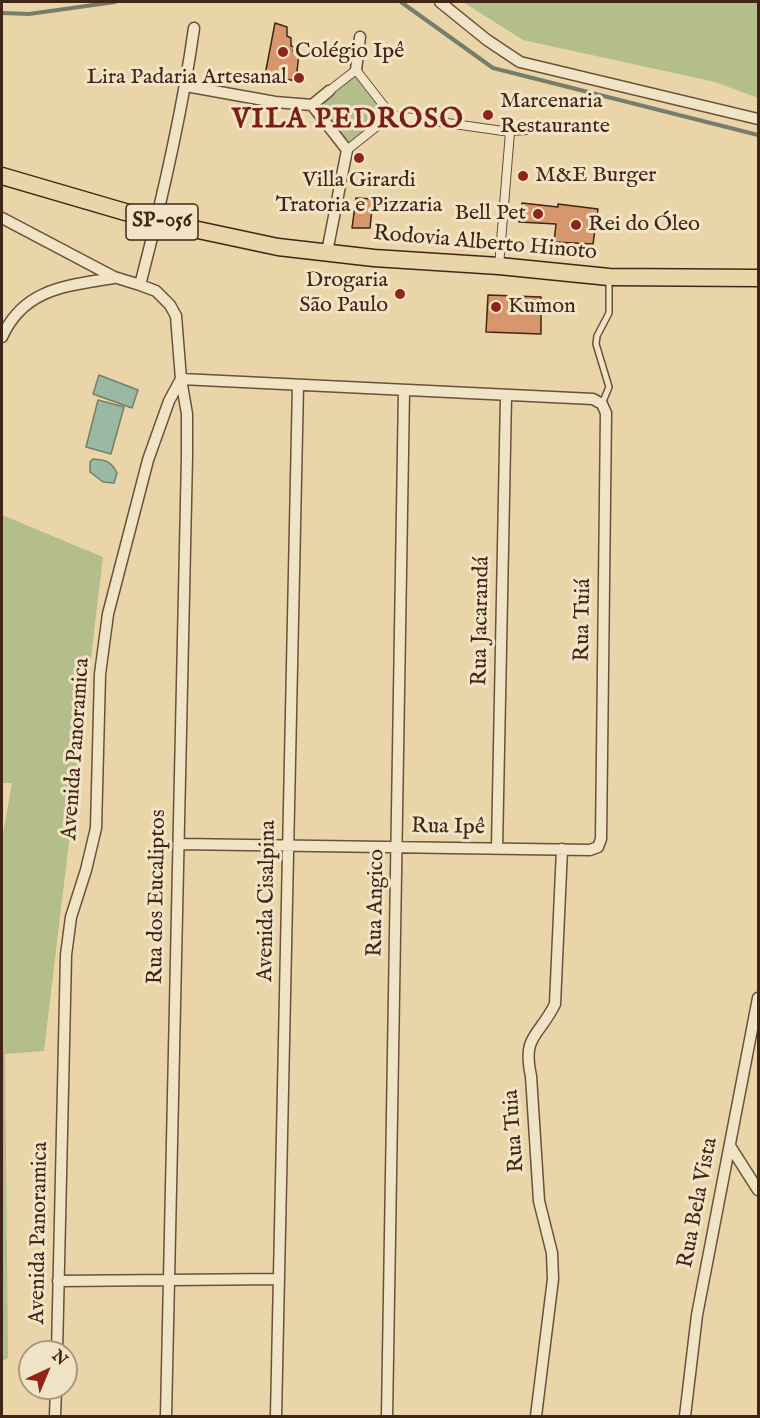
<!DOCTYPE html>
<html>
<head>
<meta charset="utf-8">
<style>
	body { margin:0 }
	#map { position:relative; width:760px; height:1418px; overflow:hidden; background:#e9d5a8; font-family:"IM FELL English",serif }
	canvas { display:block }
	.frame { position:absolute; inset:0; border:3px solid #412516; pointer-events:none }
	.north { position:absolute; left:18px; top:1340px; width:60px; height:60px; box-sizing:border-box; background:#f1e4c6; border:2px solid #ab9880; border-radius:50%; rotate:44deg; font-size:16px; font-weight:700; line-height:24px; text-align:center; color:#412516 }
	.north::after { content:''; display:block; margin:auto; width:21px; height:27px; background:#8f2418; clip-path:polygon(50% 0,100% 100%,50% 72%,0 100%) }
</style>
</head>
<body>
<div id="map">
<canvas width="760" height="1418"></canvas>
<div class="frame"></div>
<div class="north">N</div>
</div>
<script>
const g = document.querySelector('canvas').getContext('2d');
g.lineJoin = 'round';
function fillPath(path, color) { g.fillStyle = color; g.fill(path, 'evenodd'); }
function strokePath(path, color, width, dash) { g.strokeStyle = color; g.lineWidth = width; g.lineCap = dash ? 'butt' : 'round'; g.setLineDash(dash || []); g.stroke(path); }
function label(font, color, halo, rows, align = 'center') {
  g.font = font + ' "IM FELL English",serif'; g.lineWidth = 6; g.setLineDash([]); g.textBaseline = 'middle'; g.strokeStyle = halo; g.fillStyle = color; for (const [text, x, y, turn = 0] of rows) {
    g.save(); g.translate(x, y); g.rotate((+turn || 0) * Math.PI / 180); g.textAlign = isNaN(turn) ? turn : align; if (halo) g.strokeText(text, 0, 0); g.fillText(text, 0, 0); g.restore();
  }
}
fillPath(new Path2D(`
	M463,2H758V98L715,82L523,40Z
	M356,76L386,114L348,144L318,106Z
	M2,515L103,557L44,1051L5,1054L8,1358L2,1361V840L12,783H2Z`), '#b3be8a');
const water = new Path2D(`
	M99,375L138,390L132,408L93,394Z
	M98,400L124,407L111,454L86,447Z
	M93,459C106,460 111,461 117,473L114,483L103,482L90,472V462Z`);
fillPath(water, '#99b9a3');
strokePath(water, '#767e6b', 1.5);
strokePath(new Path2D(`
	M401,2L493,68L758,135
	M2,13L29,14L115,2`), '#767e6b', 4);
const building = new Path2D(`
	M275,23L287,27V36L291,38V46L294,47L293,51L299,53L296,81L265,75Z
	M356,198L373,199L370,228H352Z
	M522,203L558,207V204L598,209L593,244L554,242L556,224L519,222Z
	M488,295L541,297V334L486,332Z`);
fillPath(building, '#d8966c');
strokePath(building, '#412516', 1.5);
const service = new Path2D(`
	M510,132L527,131
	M602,404L609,387L596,344L597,336L609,313V280`);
const pedestrian = new Path2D(`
	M329,91L356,70L391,115
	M391,115L510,132L499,266
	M347,150L391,115`);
const minor = new Path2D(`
	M440,2L487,40L520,62L758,119
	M356,70L360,37
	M186,86L275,102L312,105
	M312,105L347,150L327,252
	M312,105L329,91
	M2,218L114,277L140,285C162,200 182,115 194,28
	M2,337C24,288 67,286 113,278
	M497,848L506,396
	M730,1146L758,1190
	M58,1281L279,1279
	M57,1352L66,955L71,917L86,870L96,828L100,674L108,614L148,460L169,401L181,379L176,316L170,305L156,291L140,285
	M55,1416L56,1388
	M166,1416L187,456V414L181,379L593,399L602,404L606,413L601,839L598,847L590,850L179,844
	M276,1416L298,385
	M387,1416L404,390
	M536,1416L553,1279L552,1253L539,1201L531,1076C522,1035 539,1037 555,1004L562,849
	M685,1416L697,1315L758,998`);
const primary = new Path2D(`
	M2,176L156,221L278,247L374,258L499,266L609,277L758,278`);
strokePath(service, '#6b513a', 8);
strokePath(pedestrian, '#6b513a', 10);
strokePath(minor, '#6b513a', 13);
strokePath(primary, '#412516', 19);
strokePath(service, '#f1e4c6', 5);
strokePath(pedestrian, '#f1e4c6', 8);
strokePath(minor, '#f1e4c6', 10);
strokePath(primary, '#e9d5a8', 16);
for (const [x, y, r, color] of [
	[283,52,6,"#8f2418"],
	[299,78,6,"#8f2418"],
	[488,115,6,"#8f2418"],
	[359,158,6,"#8f2418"],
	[523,176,6,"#8f2418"],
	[538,214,6,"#8f2418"],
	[576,225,6,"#8f2418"],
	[400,294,6,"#8f2418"],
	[496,307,6,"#8f2418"]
]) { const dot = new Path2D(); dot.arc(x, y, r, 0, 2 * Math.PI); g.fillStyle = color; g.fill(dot); strokePath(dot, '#f1e4c6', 2); }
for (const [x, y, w] of [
	[162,222,72]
]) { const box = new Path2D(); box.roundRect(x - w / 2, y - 18, w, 36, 4.5); g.fillStyle = '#f1e4c6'; g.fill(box); strokePath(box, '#412516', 1.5); }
label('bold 21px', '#412516', null, [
	["SP-056",162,222]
]);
label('22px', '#412516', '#f1e4c6', [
	["Colégio Ipê",295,52],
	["Lira Padaria Artesanal",287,78,"right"],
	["Marcenaria",500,102],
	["Restaurante",500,127],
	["M&E Burger",535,176],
	["Villa Girardi",359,181,"center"],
	["Tratoria e Pizzaria",359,206,"center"],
	["Bell Pet",526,214,"right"],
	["Rei do Óleo",588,225],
	["Drogaria",388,281,"right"],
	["São Paulo",388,306,"right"],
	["Kumon",508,307]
], 'left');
label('22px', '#412516', '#f1e4c6', [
	["Rodovia Alberto Hinoto",485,244,5],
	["Rua Tuiá",584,620,-89],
	["Rua Jacarandá",482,621,-89],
	["Avenida Panoramica",77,749,-86],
	["Rua Ipê",448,828,1],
	["Rua dos Eucaliptos",158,897,-89],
	["Avenida Cisalpina",268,901,-89],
	["Rua Angico",377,903,-89],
	["Rua Tuia",515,1131,-94],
	["Rua Bela Vista",699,1203,-79],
	["Avenida Panoramica",40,1233,-89]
]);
g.letterSpacing = '1.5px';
label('bold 28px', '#7a1f14', '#f1e4c6', [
	["VILA PEDROSO",348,121]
]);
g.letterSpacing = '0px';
</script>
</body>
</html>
